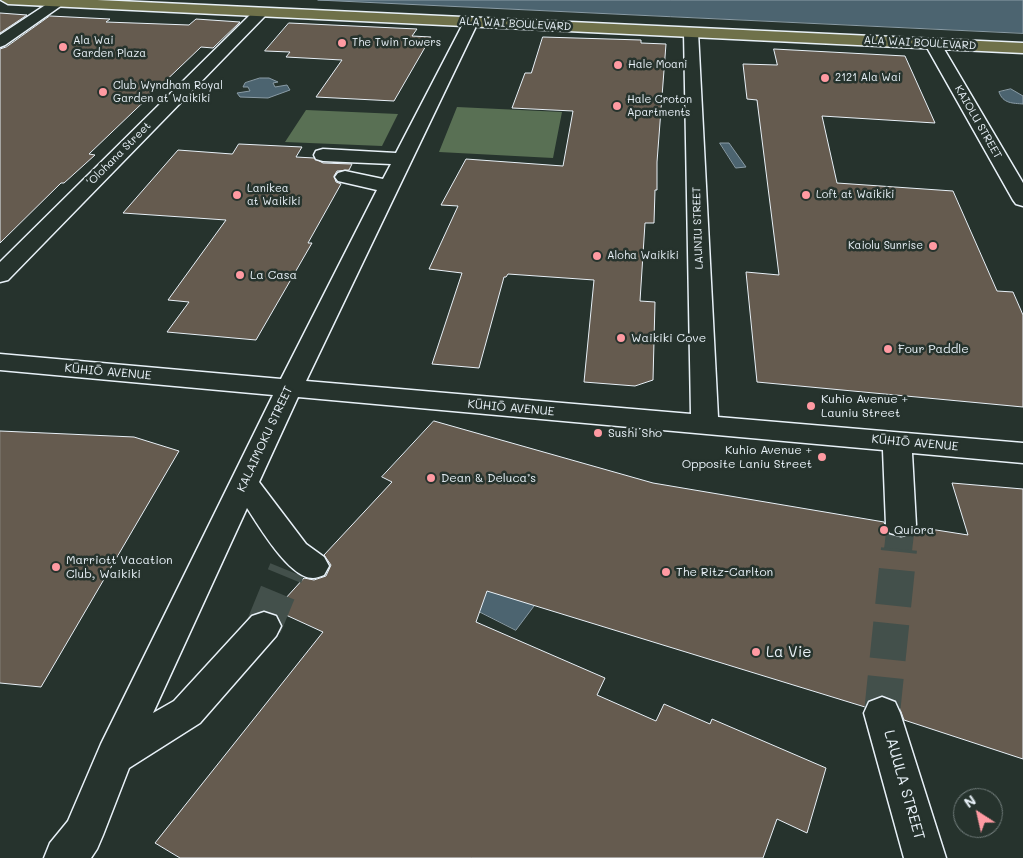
<!DOCTYPE html>
<html>
<head>
<meta charset="utf-8">
<style>
	body { margin:0 }
	#map { position:relative; width:1023px; height:858px; overflow:hidden; background:#26332d; font-family:Mali,sans-serif }
	canvas { display:block }
	.north { position:absolute; left:953px; top:788px; width:50px; height:50px; box-sizing:border-box; background:#26332d; border:1px solid #747f7e; border-radius:50%; rotate:325deg; font-size:14px; font-weight:700; line-height:20px; text-align:center; color:#e8f1f8 }
	.north::after { content:''; display:block; margin:auto; width:18px; height:22px; background:#ff9aa2; clip-path:polygon(50% 0,100% 100%,50% 72%,0 100%) }
</style>
</head>
<body>
<div id="map">
<canvas width="1023" height="858"></canvas>
<div class="north">N</div>
</div>
<script>
const g = document.querySelector('canvas').getContext('2d');
g.lineJoin = 'round';
function fillPath(path, color) { g.fillStyle = color; g.fill(path, 'evenodd'); }
function strokePath(path, color, width, dash) { g.strokeStyle = color; g.lineWidth = width; g.lineCap = dash ? 'butt' : 'round'; g.setLineDash(dash || []); g.stroke(path); }
function label(font, color, halo, rows, align = 'center') {
  g.font = font + ' Mali,sans-serif'; g.lineWidth = 5; g.setLineDash([]); g.textBaseline = 'middle'; g.strokeStyle = halo; g.fillStyle = color; for (const [text, x, y, turn = 0] of rows) {
    g.save(); g.translate(x, y); g.rotate((+turn || 0) * Math.PI / 180); g.textAlign = isNaN(turn) ? turn : align; if (halo) g.strokeText(text, 0, 0); g.fillText(text, 0, 0); g.restore();
  }
}
fillPath(new Path2D(`
	M457,107L562,112L553,158L439,152Z
	M306,110L398,114L382,146L285,142Z`), '#597054');
const water = new Path2D(`
	M318,0H1023V33Z
	M260,78H269L278,82L273,83L275,87L287,85L290,90L268,98L240,97L237,93L250,91L248,87H243L245,83Z
	M1011,89L1023,96V104C1013,103 1003,104 999,92Z
	M720,143H729L746,167L736,168Z
	M399,571L543,594L516,630Z`);
fillPath(water, '#4c6470');
strokePath(water, '#8a9ca6', 1);
const building = new Path2D(`
	M0,13L27,15L0,33Z
	M50,16L110,19L106,22L189,25L196,19L240,22L213,48L201,47L89,154L95,155L64,183H61L0,243V49L6,47Z
	M289,23L417,29L412,36L431,37L394,101L316,97L342,60L286,57L290,52L265,51Z
	M543,37L641,40V43L666,44L657,162V190H655L654,223H645L640,301L655,302L653,380L635,386L584,382L594,280L508,274L506,277H504L479,368L432,364L462,273L429,269L458,206L441,205L466,159L563,166L573,111L512,108L525,73H531Z
	M774,49L905,56L935,123L822,116L837,183L953,191L997,291L1013,292L1023,315V407L757,382L746,272L779,275L757,100L747,99L743,64L777,65Z
	M239,144L302,147L296,157L314,158L323,163L352,164L349,170L337,171L334,176L336,182L341,184L308,243H312L256,340L167,332L189,302L168,300L226,220L123,213L178,150L232,154Z
	M434,421L653,483L884,522L888,534L901,538L912,535L917,527L968,535L952,483L1023,489V759L904,720L897,701L883,695L868,700L865,707L487,591L476,622L605,678L597,695L656,721L664,704L710,724L712,719L826,768L807,833L777,819L763,858H180L155,843L323,632L275,610L304,578L314,580L326,576L331,565L324,555L392,482L382,477Z
	M0,431L134,437L179,451L41,687L0,683Z`);
fillPath(building, '#655b4f');
strokePath(building, '#e8f1f8', 1);
strokePath(new Path2D(`
	M898,550L901,525`), '#43504b', 28, [28, 14]);
strokePath(new Path2D(`
	M264,626L287,570
	M882,713L899,549`), '#43504b', 36, [36, 18]);
const minor = new Path2D(`
	M53,0H63L65,3L5,45L0,47V35Z
	M260,9L265,10L267,13L265,16L8,280L0,282V262L255,10Z
	M471,18L476,19L478,22L306,381L691,414L684,32L686,29H696L698,32L718,417L1023,443V463L912,453L916,525L912,533L901,536L890,533L886,525L883,450L298,397L259,482L306,544L324,557L329,566L324,575C321,576 316,578 313,578C289,578 259,526 247,508L153,713L174,701L252,616L264,612L276,616L281,626L276,636L200,723L129,768L103,835L97,849L91,858H44L50,843L68,821L101,744L273,395L0,370V354L281,379L377,190L338,181L335,177L338,173L345,171L383,179L391,164L323,161L316,159L314,155L316,151L323,149L396,153L464,22L466,19Z
	M933,39L938,41L941,44L1023,183V206L1016,204L1013,200L925,44L928,41Z
	M882,697L895,702L900,713L946,858H904L864,713L869,702Z`);
const major = new Path2D(`
	M1,0H97L1023,43V53L8,4Z`);
strokePath(minor, '#e8f1f8', 3);
strokePath(major, '#e8f1f8', 3);
fillPath(minor, '#26332d');
fillPath(major, '#6f714a');
for (const [x, y, r, color] of [
	[342,43,5,"#ff9aa2"],
	[63,47,5,"#ff9aa2"],
	[618,65,5,"#ff9aa2"],
	[825,78,5,"#ff9aa2"],
	[103,92,5,"#ff9aa2"],
	[617,106,5,"#ff9aa2"],
	[237,195,5,"#ff9aa2"],
	[806,195,5,"#ff9aa2"],
	[933,246,5,"#ff9aa2"],
	[597,256,5,"#ff9aa2"],
	[240,275,5,"#ff9aa2"],
	[621,338,5,"#ff9aa2"],
	[888,349,5,"#ff9aa2"],
	[811,406,5,"#ff9aa2"],
	[598,433,5,"#ff9aa2"],
	[822,457,5,"#ff9aa2"],
	[431,478,5,"#ff9aa2"],
	[884,530,5,"#ff9aa2"],
	[56,567,5,"#ff9aa2"],
	[666,572,5,"#ff9aa2"],
	[756,652,5,"#ff9aa2"]
]) { const dot = new Path2D(); dot.arc(x, y, r, 0, 2 * Math.PI); g.fillStyle = color; g.fill(dot); strokePath(dot, '#26332d', 2); }
label('11px', '#e8f1f8', '#26332d', [
	["ALA WAI BOULEVARD",515,24,3],
	["ALA WAI BOULEVARD",920,43,3],
	["KAIOLU STREET",978,122,60],
	["ʻOlohana Street",119,154,-45],
	["LAUNIU STREET",698,228,-92]
]);
label('11px', '#e8f1f8', '#26332d', [
	["Ala Wai",73,41],
	["Garden Plaza",73,54],
	["The Twin Towers",352,43],
	["Hale Moani",628,65],
	["2121 Ala Wai",835,78],
	["Club Wyndham Royal",113,86],
	["Garden at Waikiki",113,99],
	["Hale Croton",627,100],
	["Apartments",627,113],
	["Lanikea",247,189],
	["at Waikiki",247,202],
	["Loft at Waikiki",816,195],
	["Kaiolu Sunrise",923,246,"right"],
	["Aloha Waikiki",607,256]
], 'left');
label('12px', '#e8f1f8', '#26332d', [
	["La Casa",250,275],
	["Waikiki Cove",631,338],
	["Four Paddle",898,349],
	["Kuhio Avenue +",821,399],
	["Launiu Street",821,413],
	["Sushi Sho",608,433],
	["Kuhio Avenue +",812,450,"right"],
	["Opposite Laniu Street",812,464,"right"],
	["Dean & Deluca’s",441,478],
	["Quiora",894,530],
	["Marriott Vacation",66,560],
	["Club, Waikiki",66,574],
	["The Ritz-Carlton",676,572]
], 'left');
label('12px', '#e8f1f8', '#26332d', [
	["KŪHIŌ AVENUE",108,372,5],
	["KŪHIŌ AVENUE",511,408,5],
	["KALAIMOKU STREET",265,439,-65],
	["KŪHIŌ AVENUE",915,443,5]
]);
label('15px', '#e8f1f8', '#26332d', [
	["La Vie",766,652]
], 'left');
label('15px', '#e8f1f8', '#26332d', [
	["LAUULA STREET",904,785,74]
]);
</script>
</body>
</html>
